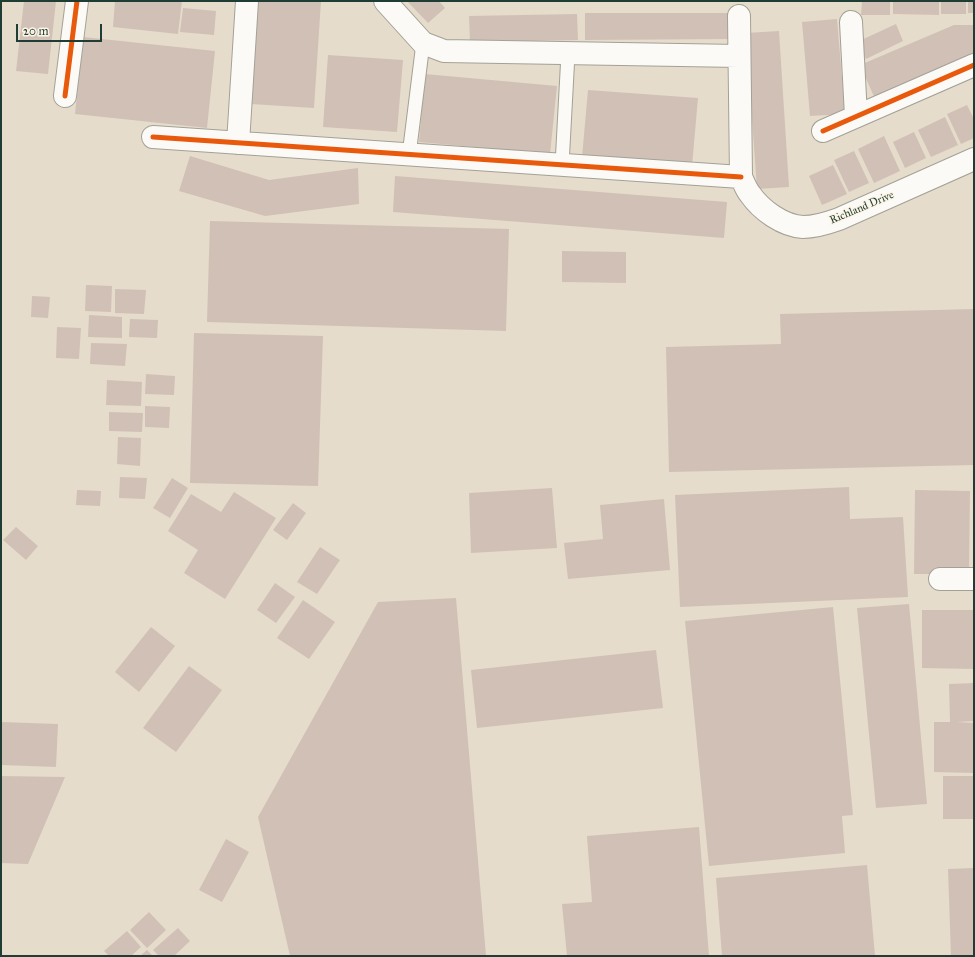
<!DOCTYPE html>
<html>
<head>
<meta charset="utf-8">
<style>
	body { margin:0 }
	#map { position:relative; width:975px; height:957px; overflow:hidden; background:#e6dccb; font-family:"IM FELL Great Primer",serif }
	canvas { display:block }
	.frame { position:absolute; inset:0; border:2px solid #1f3d34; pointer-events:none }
	.scale { position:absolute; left:16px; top:24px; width:86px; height:18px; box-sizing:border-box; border:2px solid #1f3d34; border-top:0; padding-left:5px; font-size:12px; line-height:14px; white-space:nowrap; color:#1f3d34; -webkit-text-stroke:3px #fcf5e5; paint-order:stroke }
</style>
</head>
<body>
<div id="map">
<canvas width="975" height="957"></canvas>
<div class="frame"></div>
<div class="scale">20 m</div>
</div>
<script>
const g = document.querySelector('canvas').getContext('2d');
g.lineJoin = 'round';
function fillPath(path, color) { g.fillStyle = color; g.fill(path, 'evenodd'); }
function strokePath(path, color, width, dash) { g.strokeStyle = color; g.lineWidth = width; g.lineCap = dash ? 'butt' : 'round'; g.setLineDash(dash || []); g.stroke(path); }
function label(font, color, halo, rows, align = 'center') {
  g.font = font + ' "IM FELL Great Primer",serif'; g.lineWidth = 3; g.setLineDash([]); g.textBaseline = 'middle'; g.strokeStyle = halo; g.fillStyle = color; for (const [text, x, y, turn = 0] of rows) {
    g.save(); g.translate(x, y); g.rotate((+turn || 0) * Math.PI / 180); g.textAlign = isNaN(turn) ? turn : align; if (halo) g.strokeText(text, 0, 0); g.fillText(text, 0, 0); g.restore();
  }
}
fillPath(new Path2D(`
	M24,1H56L48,74L16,71Z
	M115,1H182L178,34L113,27Z
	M258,1H321L314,108L251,104Z
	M407,1H439L445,8L428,23Z
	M862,1H890V15H861Z
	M893,1H939V15L893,14Z
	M941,1H966V14H941Z
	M968,1H974V13H968Z
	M183,8L216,11L214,35L180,32Z
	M585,13H730L731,39L585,40Z
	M577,14L578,40L470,42L469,16Z
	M837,19L845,114L810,116L802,22Z
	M896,24L903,41L866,59L857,42Z
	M954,25H974V59L876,101L860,65Z
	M779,31L789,187L757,189L746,33Z
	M83,37L215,51L207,128L75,114Z
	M328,55L403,60L397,132L323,127Z
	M425,74L557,86L550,154L419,142Z
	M588,90L698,98L692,166L582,157Z
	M967,105L974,119V138L961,144L947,114Z
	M945,117L958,145L931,157L918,130Z
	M914,132L926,158L905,168L893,142Z
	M884,136L900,171L874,183L858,149Z
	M854,151L869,183L849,192L834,160Z
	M190,156L269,180L358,168L359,204L265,216L179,191Z
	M833,165L847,194L822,205L809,176Z
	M395,176L727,202L724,238L393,212Z
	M210,221L509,229L506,331L207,322Z
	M562,251L626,252V283L562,282Z
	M86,285L112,286L111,312L85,311Z
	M115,289L146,290L144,314L115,313Z
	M32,296L50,297L48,318L31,317Z
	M974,309V465L669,472L666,347L781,344L780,314Z
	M89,315L122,317V338L88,337Z
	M130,319L158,320L157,338L129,337Z
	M57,327L81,328L79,359L56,358Z
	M194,333L323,336L318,486L190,483Z
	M91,343L127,344L125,366L90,364Z
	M146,374L175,376L174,395L145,394Z
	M107,380L142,382L141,406L106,405Z
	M145,406L170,407L169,428L145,427Z
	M109,412L143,413L142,432L109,431Z
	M118,437L141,438L140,466L117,464Z
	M120,477L147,478L145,499L119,498Z
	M172,478L188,488L170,518L153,508Z
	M849,487L850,519L903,517L908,597L680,607L675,495Z
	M552,488L557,548L471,553L469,493Z
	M77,490L101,491L100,506L76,505Z
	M915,490L970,491L969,574H914Z
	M234,492L276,518L225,599L184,573L198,550L168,531L191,494L221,512Z
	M664,499L670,570L568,579L564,543L603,539L600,505Z
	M293,503L306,513L287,540L273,530Z
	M16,527L38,546L26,560L3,540Z
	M320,547L340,560L317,594L297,582Z
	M275,583L295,597L276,623L257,610Z
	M456,598L486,956H290L258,817L378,602Z
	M303,600L335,622L309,659L277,638Z
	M909,604L927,804L876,808L857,608Z
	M833,607L853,815L842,816L845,853L709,866L685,621Z
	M922,610H974V669L922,668Z
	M151,627L175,646L139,692L115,672Z
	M656,650L663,708L477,728L471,670Z
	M189,666L222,690L176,752L143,728Z
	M974,683V721L957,722L974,723V773L934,772V722H950L949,684Z
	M1,722L58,724L56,767L1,765Z
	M1,776L65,777L28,864L1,863Z
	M943,776H974V819H943Z
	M699,827L709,956H567L562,904L592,902L587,836Z
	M226,839L249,852L222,902L199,890Z
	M867,865L875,956H722L716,878Z
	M974,868V956H951L948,869Z
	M149,912L166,930L147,948L130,930Z
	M178,928L190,941L174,956H159L153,950Z
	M127,931L141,947L131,956H109L104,951Z
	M147,950L153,956H140Z`), '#d1c0b6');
const service = new Path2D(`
	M409,155L423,43
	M562,165L568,54`);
const minor = new Path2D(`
	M385,1L423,43L444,51L739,56
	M739,16L741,177C744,183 746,189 750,194C761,210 783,226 803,227C815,227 828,223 839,219L974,159
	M851,22L856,116
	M65,96L77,1
	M823,131L974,65
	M153,137L741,177
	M238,143L247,1
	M940,579H974`);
strokePath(service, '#a3a196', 15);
strokePath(minor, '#a3a196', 24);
strokePath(service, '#fbfaf7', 13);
strokePath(minor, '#fbfaf7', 22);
strokePath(new Path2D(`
	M65,96L77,1
	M823,131L974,65
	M153,137L741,177`), '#e8590c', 5);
label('11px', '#1f3d34', '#fcf5e5', [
	["Richland Drive",862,208,-23]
]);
</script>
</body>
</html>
